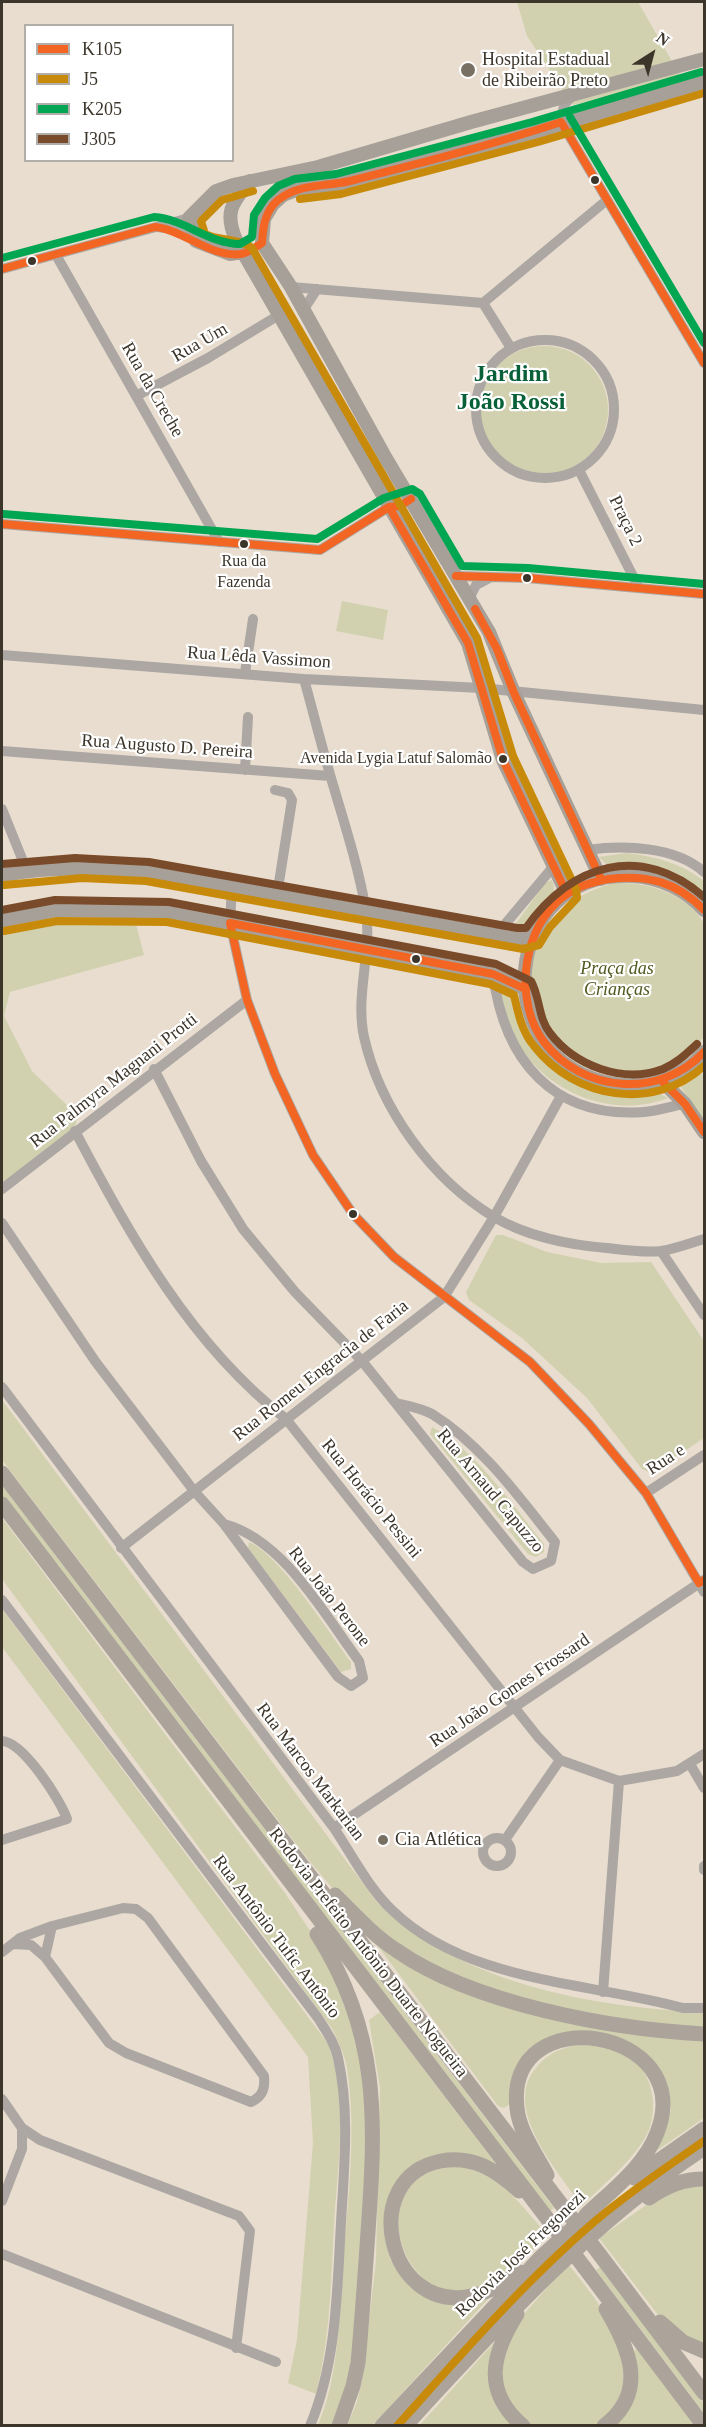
<!DOCTYPE html>
<html>
<head>
<meta charset="utf-8">
<style>
	body { margin:0 }
	#map { position:relative; width:706px; height:2427px; overflow:hidden; background:#e8ddce; font-family:Georgia,serif }
	canvas { display:block }
	.frame { position:absolute; inset:0; border:3px solid #3c352a; pointer-events:none }
	.legend { position:absolute; left:24px; top:24px; width:210px; height:138px; box-sizing:border-box; background:#fff; border:2px solid #b1aeaa; margin:0; padding:8px 10px; list-style:none; font-size:18px; color:#3c352a }
	.legend li { display:flex; align-items:center; gap:12px; height:30px }
	.legend b { width:30px; border:2px solid #b1aeaa }
	.north { position:absolute; left:622px; top:24px; width:60px; height:60px; -webkit-text-stroke:4px #fff; paint-order:stroke; rotate:36deg; font-size:16px; font-weight:700; line-height:24px; text-align:center; color:#3c352a }
	.north::after { content:''; display:block; margin:auto; width:21px; height:27px; background:#3c352a; clip-path:polygon(50% 0,100% 100%,50% 72%,0 100%) }
</style>
</head>
<body>
<div id="map">
<canvas width="706" height="2427"></canvas>
<div class="frame"></div>
<ul class="legend">
<li><b style="height:8px;background:#f26522"></b>K105</li>
<li><b style="height:8px;background:#c88a0a"></b>J5</li>
<li><b style="height:8px;background:#00a651"></b>K205</li>
<li><b style="height:8px;background:#7a4b2a"></b>J305</li>
</ul>
<div class="north">N</div>
</div>
<script>
const g = document.querySelector('canvas').getContext('2d');
g.lineJoin = 'round';
function fillPath(path, color) { g.fillStyle = color; g.fill(path, 'evenodd'); }
function strokePath(path, color, width, dash) { g.strokeStyle = color; g.lineWidth = width; g.lineCap = dash ? 'butt' : 'round'; g.setLineDash(dash || []); g.stroke(path); }
function label(font, color, halo, rows, align = 'center') {
  g.font = font + ' Georgia,serif'; g.lineWidth = 4.5; g.setLineDash([]); g.textBaseline = 'middle'; g.strokeStyle = halo; g.fillStyle = color; for (const [text, x, y, turn = 0] of rows) {
    g.save(); g.translate(x, y); g.rotate((+turn || 0) * Math.PI / 180); g.textAlign = isNaN(turn) ? turn : align; if (halo) g.strokeText(text, 0, 0); g.fillText(text, 0, 0); g.restore();
  }
}
fillPath(new Path2D(`
	M517,2H638L681,77L573,105L527,36Z
	M480 410a64 64 0 1 1 128 0a64 64 0 1 1-128 0Z
	M342,601L388,610L383,640L336,631Z
	M627,853C656,857 681,863 704,881V900C679,875 646,865 611,869L599,857Z
	M552,880C561,898 537,917 524,928L512,929L545,883Z
	M613,883C648,882 684,892 704,923V1037C587,1168 430,939 613,883Z
	M132,909L144,955L10,992L4,1016L32,1071L77,1115L75,1131L2,1189V921Z
	M500,985L514,997L532,1040L553,1065L579,1081L610,1091L652,1090L668,1098C615,1119 549,1094 520,1046C508,1028 504,1005 500,985Z
	M698,1068L704,1077V1122L677,1081Z
	M496,1235H503L547,1252L601,1263L651,1262L704,1341V1438L651,1473L642,1469L587,1398L522,1338L469,1300L466,1292Z
	M2,1400L376,1901C457,1983 594,2008 704,2012V2031L588,2015L464,1981L393,1943L333,1889L307,1858L2,1460Z
	M432,1427C478,1452 511,1504 544,1544V1552L536,1557L528,1554L430,1434Z
	M2,1485L554,2208L550,2211L23,1525L2,1496Z
	M2,1518L285,1893L324,1952L345,1996L370,2094L358,2334L336,2425H318C339,2376 339,2317 343,2264C348,2200 357,2132 347,2068C345,2055 338,2042 333,2030L2,1579Z
	M249,1542C280,1555 329,1633 351,1662V1669L341,1672L248,1548Z
	M2,1609L329,2045C349,2103 337,2167 334,2226C331,2283 330,2339 316,2394L288,2383L297,2340L313,2143L308,2057L2,1647Z
	M371,1937L451,1982L704,2040V2118L652,2154L664,2134L671,2110L664,2081L652,2062L635,2048L557,2036L529,2050L514,2071L510,2104L504,2108L498,2106Z
	M380,2012L499,2168L470,2155L406,2175L385,2236L390,2259L406,2281L422,2292L490,2297L373,2425L347,2426L357,2402L362,2380L376,2261L380,2088L369,2020Z
	M579,2045C594,2046 610,2046 624,2053C651,2067 659,2103 649,2130C636,2159 604,2183 582,2206C559,2173 501,2108 536,2068C548,2053 560,2048 579,2045Z
	M460,2165C504,2178 520,2204 549,2237C529,2252 495,2282 472,2289C404,2308 368,2194 432,2171C441,2168 451,2167 460,2165Z
	M704,2184V2347L665,2324L599,2238L669,2189Z
	M568,2264C594,2296 645,2357 619,2401C613,2410 604,2418 597,2425L528,2426L504,2399L501,2352L516,2323Z
	M600,2267L704,2404V2413L596,2270Z
	M501,2335L490,2366L519,2425L419,2426Z
	M635,2349L639,2350L697,2426H613Z`), '#d1d1af');
strokePath(new Path2D(`
	M573,95L564,105L561,122L704,363
	M158,227L172,229L196,241
	M56,255L219,542
	M2,269L189,218
	M291,287L483,303L607,200
	M483,303L511,348
	M304,309L317,289
	M476 409a69 69 0 1 1 138 0a69 69 0 1 1-138 0Z
	M136,396L208,358L279,315
	M579,470L639,588
	M2,524L320,550L389,507
	M456,576L527,578L704,594
	M469,599L476,585L491,577
	M2,655L304,679L481,688L704,710
	M245,673L253,619
	M304,679C314,715 323,752 334,788C346,829 359,869 366,911C372,953 355,995 364,1037C380,1108 431,1179 494,1217C526,1236 570,1245 607,1248C624,1250 644,1253 661,1251C675,1249 691,1243 704,1239
	M2,751L330,776
	M245,770L248,717
	M275,790L288,793L292,800L277,895
	M2,809L27,871
	M587,850C624,845 675,846 704,872
	M232,886L230,923L247,1000L275,1074L313,1155L353,1214L394,1257L530,1362L589,1424L646,1493L704,1592
	M496,935L553,867
	M493,974C504,1059 552,1119 644,1112C657,1111 671,1106 685,1104
	M154,1069L201,1161L243,1229L295,1292L362,1361L523,1562L533,1569L551,1561L555,1542C519,1497 482,1445 432,1414C421,1408 408,1406 396,1403
	M75,1131C131,1237 190,1344 286,1419L538,1737L560,1760L619,1781L677,1771L704,1754
	M2,1189L247,1000
	M2,1223L95,1361L194,1491L224,1524L338,1677L351,1686L363,1678L359,1661C324,1614 283,1539 224,1524
	M661,1251L704,1315
	M2,1387L334,1828C352,1855 368,1887 392,1910C467,1983 589,1982 683,2008H704
	M646,1493L704,1455
	M121,1548L444,1297L494,1217L561,1096
	M2,1600L318,2018C326,2031 335,2043 338,2058C350,2112 344,2168 341,2223C337,2291 337,2361 310,2426
	M2,1741C23,1742 60,1799 67,1819L2,1840
	M690,1764L704,1788
	M334,1828L704,1580
	M483 1852a14 14 0 1 1 28 0a14 14 0 1 1-28 0Z
	M505,1840L560,1760
	M704,1866V1870
	M2,1952L20,1938L52,1926L123,1908L136,1909L148,1918L264,2076C265,2089 263,2096 251,2102L126,2053L109,2043L45,1957L31,1945L13,1944
	M45,1957L52,1926
	M603,1992L619,1781
	M2,2099L22,2128L40,2140L239,2216L250,2231L236,2348
	M2,2201L22,2149V2128
	M2,2254L276,2362`), '#aca7a3', 10);
strokePath(new Path2D(`
	M250,181C232,203 224,212 236,240L468,643L503,760L567,894
	M262,243L291,287L384,455L489,632L514,693L601,879
	M262,243L264,219L273,204L283,195L299,189L338,184L535,132L704,82
	M250,251L230,254L196,241L189,218L216,191L233,185L318,167L471,122L704,59
	M2,875C100,857 195,879 291,898C366,912 441,926 516,939L532,938
	M704,910C686,890 660,877 632,876C501,870 484,1062 614,1084C645,1089 684,1077 704,1052
	M2,921L56,910L168,912L493,974L523,988
	M661,1080L685,1104L704,1132`), '#a7a098', 14);
strokePath(new Path2D(`
	M2,1473L571,2217
	M2,1504L556,2230
	M335,1895C354,1914 373,1935 396,1950C473,2004 611,2029 704,2034
	M317,1934C380,2032 376,2120 368,2232C365,2276 362,2320 358,2363L353,2386L339,2426
	M547,2175C536,2154 519,2131 517,2108C504,1997 699,2027 657,2133C644,2167 611,2191 586,2215
	M634,2178L704,2129
	M519,2191C496,2170 473,2155 441,2161C357,2177 387,2314 471,2296C488,2293 505,2282 520,2272
	M649,2198C667,2186 683,2179 704,2179
	M600,2255L704,2393
	M584,2267L704,2426
	M517,2314C492,2354 482,2391 523,2426
	M660,2322L683,2342L704,2351
	M382,2426L542,2256L585,2217
	M405,2426C497,2326 590,2223 704,2148
	M604,2426C649,2392 629,2348 606,2309`), '#aca49b', 15);
strokePath(new Path2D(`
	M571,2217L600,2255
	M556,2230L584,2267`), '#aca49b', 15);
strokePath(new Path2D(`
	M2,269L155,227C184,230 211,258 241,254C248,253 256,247 262,243C263,224 266,206 284,196C303,184 329,186 350,181C421,163 492,145 561,122L704,363
	M389,507L468,643L503,760L567,894
	M2,524L320,550L389,507L400,506L411,499
	M456,576L527,578L704,594
	M475,609L497,649L514,693L601,879
	M704,910C677,882 647,874 609,879C590,882 570,889 556,903C521,936 515,1004 544,1042C583,1093 660,1099 704,1052
	M523,988L493,974L230,923L247,1000L275,1074L313,1155L353,1214L394,1257L530,1362L589,1424L646,1493L699,1583L704,1580
	M661,1080L685,1104L704,1132`), '#f26522', 8);
strokePath(new Path2D(`
	M300,199L341,194L538,142L704,93
	M4,885L82,878L146,881L523,949L539,945L550,927L577,898L576,889L513,756L477,638L252,248C240,238 219,241 205,234L201,221L222,200L253,191
	M4,931L57,921L167,922L490,984L514,995C518,1013 522,1032 534,1046C575,1099 654,1112 704,1066
	M397,2426C460,2356 522,2284 594,2222C629,2192 667,2167 704,2141`), '#c88a0a', 8);
strokePath(new Path2D(`
	M570,117L704,343
	M2,258L154,217C185,219 209,244 240,244L252,237L254,215L265,198L278,186L295,179L336,174L532,122L701,72
	M3,514L317,539L384,498L412,489L420,494L462,566L528,568L704,584`), '#00a651', 8);
strokePath(new Path2D(`
	M2,864L75,858L149,862L517,928H526C571,863 642,843 704,897
	M2,910L55,900L169,902L496,964L531,981C540,997 538,1018 550,1033C575,1066 623,1084 663,1069C677,1063 686,1054 697,1044`), '#7a4b2a', 8);
for (const [x, y, r, color] of [
	[468,70,8,"#787063"],
	[595,180,5,"#3c352a"],
	[32,261,5,"#3c352a"],
	[244,544,5,"#3c352a"],
	[527,578,5,"#3c352a"],
	[503,759,5,"#3c352a"],
	[416,959,5,"#3c352a"],
	[353,1214,5,"#3c352a"],
	[383,1840,6,"#787063"]
]) { const dot = new Path2D(); dot.arc(x, y, r, 0, 2 * Math.PI); g.fillStyle = color; g.fill(dot); strokePath(dot, '#fff', 2); }
label('16px', '#3c352a', '#fff', [
	["Rua da",244,562],
	["Fazenda",244,583],
	["Avenida Lygia Latuf Salomão",492,759,"right"]
]);
label('18px', '#3c352a', '#fff', [
	["Hospital Estadual",482,60],
	["de Ribeirão Preto",482,81],
	["Cia Atlética",395,1840]
], 'left');
label('18px', '#3c352a', '#fff', [
	["Rua Um",200,343,-30],
	["Rua da Creche",152,390,60],
	["Praça 2",625,521,64],
	["Rua Lêda Vassimon",259,658,4],
	["Rua Augusto D. Pereira",167,747,4],
	["Rua Palmyra Magnani Protti",114,1081,-38],
	["Rua Romeu Engracia de Faria",321,1371,-38],
	["Rua e",666,1460,-33],
	["Rua Arnaud Capuzzo",490,1491,50],
	["Rua Horácio Pessini",371,1499,51],
	["Rua João Perone",329,1597,52],
	["Rua João Gomes Frossard",510,1691,-34],
	["Rua Marcos Markarian",310,1772,53],
	["Rua Antônio Tufic Antônio",276,1937,53],
	["Rodovia Prefeito Antônio Duarte Nogueira",368,1953,52],
	["Rodovia José Fregonezi",521,2254,-44]
]);
label('italic 18px', '#51591e', '#fff', [
	["Praça das",617,969],
	["Crianças",617,990]
]);
label('bold 24px', '#086038', '#fff', [
	["Jardim",511,375],
	["João Rossi",511,403]
]);
</script>
</body>
</html>
